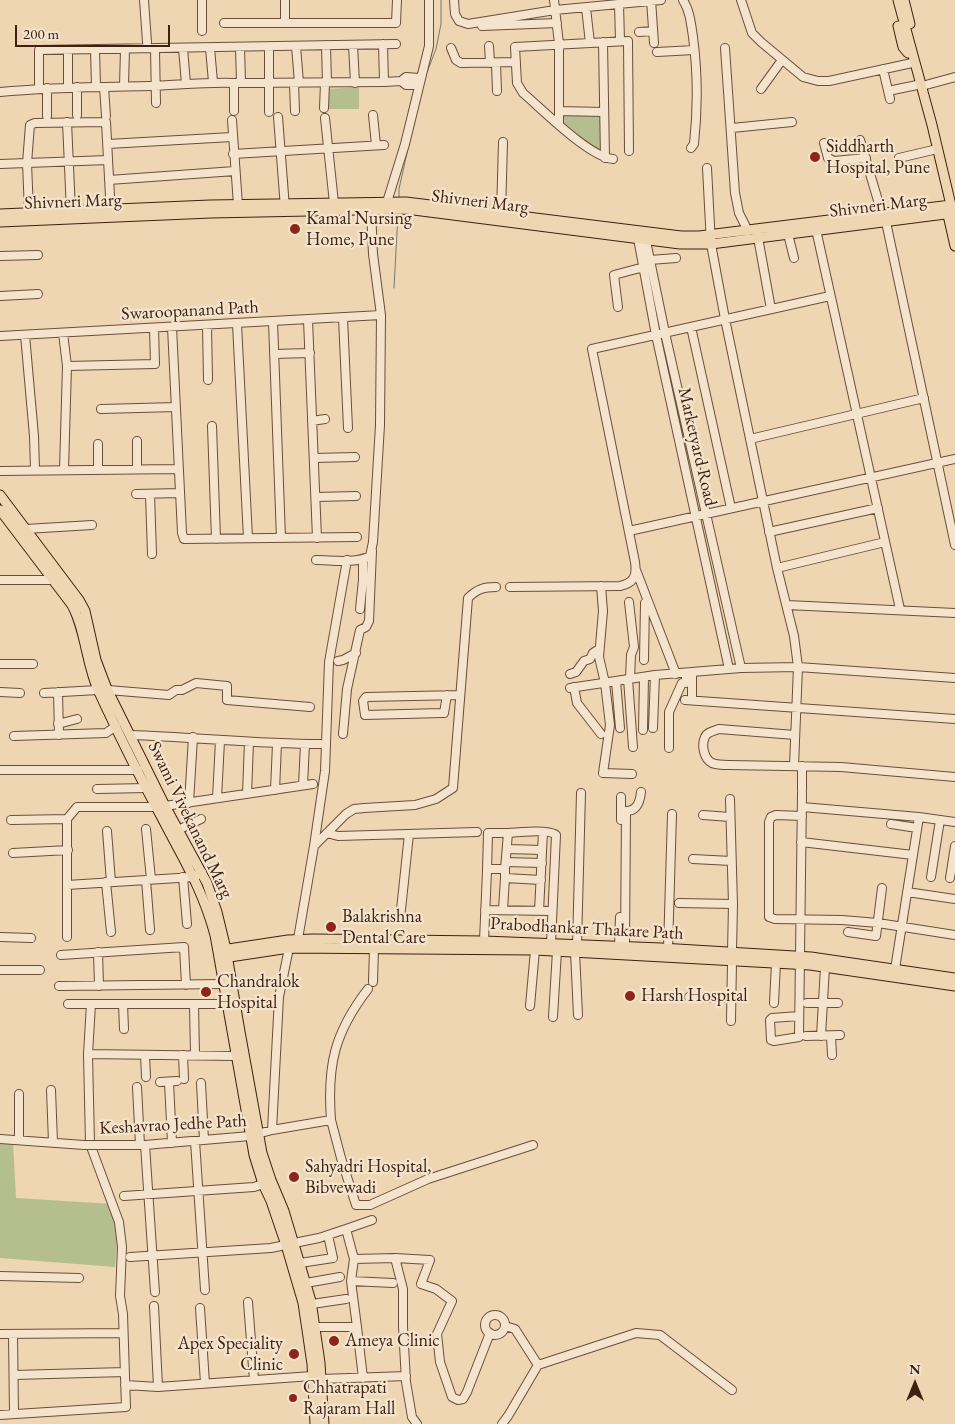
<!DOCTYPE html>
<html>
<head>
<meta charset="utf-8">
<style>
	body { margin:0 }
	#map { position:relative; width:955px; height:1424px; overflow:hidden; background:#eed6b3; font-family:"EB Garamond",serif }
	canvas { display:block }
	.north { position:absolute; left:890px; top:1359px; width:50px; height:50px; -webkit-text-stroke:4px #f4e4ce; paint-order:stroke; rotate:0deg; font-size:14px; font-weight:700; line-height:20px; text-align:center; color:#3f2011 }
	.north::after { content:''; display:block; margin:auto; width:18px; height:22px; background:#3f2011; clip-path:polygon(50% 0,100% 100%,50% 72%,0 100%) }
	.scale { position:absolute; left:15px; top:25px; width:155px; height:22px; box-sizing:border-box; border:2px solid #3f2011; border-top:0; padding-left:6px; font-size:15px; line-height:18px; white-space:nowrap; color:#3f2011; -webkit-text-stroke:4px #f4e4ce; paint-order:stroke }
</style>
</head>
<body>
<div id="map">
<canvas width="955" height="1424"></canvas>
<div class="north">N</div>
<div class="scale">200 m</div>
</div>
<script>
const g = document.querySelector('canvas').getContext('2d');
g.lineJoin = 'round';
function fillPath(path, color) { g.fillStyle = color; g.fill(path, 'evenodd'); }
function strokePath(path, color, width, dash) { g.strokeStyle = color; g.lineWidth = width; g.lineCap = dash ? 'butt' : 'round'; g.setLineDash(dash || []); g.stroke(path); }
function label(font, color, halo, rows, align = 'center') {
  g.font = font + ' "EB Garamond",serif'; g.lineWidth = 4.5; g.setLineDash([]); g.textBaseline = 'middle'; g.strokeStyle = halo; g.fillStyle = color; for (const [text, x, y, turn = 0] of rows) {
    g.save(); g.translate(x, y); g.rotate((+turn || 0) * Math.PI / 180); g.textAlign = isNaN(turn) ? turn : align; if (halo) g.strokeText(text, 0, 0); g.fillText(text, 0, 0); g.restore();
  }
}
fillPath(new Path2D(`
	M359,87V109H328V89Z
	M562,113L601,114L600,150L597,151L562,123Z
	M0,1141L13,1142L16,1198L113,1204L117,1243L115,1267L0,1258Z`), '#b5be8f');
strokePath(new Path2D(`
	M424,80L436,49L441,24V0
	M399,197V189L413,126
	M394,288L398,214`), '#757c71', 1);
const minor = new Path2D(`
	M144,0L147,42
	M285,0V23
	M454,0L455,14L459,21L468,24L555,10L661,0
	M554,0L559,44V124
	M651,0L654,43
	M683,0C690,11 691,24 693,37C698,74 698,107 694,144L691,148
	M741,0L752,33L761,42L803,77L818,81H829L912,63
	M619,4L620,41
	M586,8L590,43
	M224,23H396L397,0
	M482,26L557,23
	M202,31V0
	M639,32L653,31
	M603,42L605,158
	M383,44L384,82
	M326,45L327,83
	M353,45L355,83
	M296,46L299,83
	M489,46L490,63
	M240,47L241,83
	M183,48L186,84
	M210,48L213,82
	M451,48L456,60L461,63L516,62
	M725,48L735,193L739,213L748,231
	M95,49L96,87
	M155,49L156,103
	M657,52L694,50
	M496,63L497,91
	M883,69L890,99
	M401,81L406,85H419
	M234,83V111
	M294,83L295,111
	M124,86L125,49
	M922,86L955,77
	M68,87V50
	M77,87V115
	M104,87L106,116
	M39,88V50L396,44
	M761,89L782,60
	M888,91L917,85
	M0,92C50,87 100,87 150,86C178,85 206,82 234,83L384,82L401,81L406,77L420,78
	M324,108L325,83
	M559,111L604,112
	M269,112V47
	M373,115L376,145
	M47,116V88
	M278,117L285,208
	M325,118L334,203
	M232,120L238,205
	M67,122L71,211
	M732,128L792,122
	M860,140L882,214L886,222L955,545
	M824,143L828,158L834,161L866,158
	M108,144L232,137
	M233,154L384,145
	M899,158L933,150
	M613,159C589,157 543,110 523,93L517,83L515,47L628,41L629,151
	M0,164L108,160
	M707,168L711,244L725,319L777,568L794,636L798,667L794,766
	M109,180L235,171
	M387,202L405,144L429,46V0
	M29,212L27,163L30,125L35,123L106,122L111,215
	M501,214L503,142
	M815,225L900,609
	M757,232L771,309
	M637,233L656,335L729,669
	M788,234L794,258
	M645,236L665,333L741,668
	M0,256L38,255
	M650,260L676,258
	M0,296L38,294
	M618,307L614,275L644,267
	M343,318L348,428
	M308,320L317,538
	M273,322L281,538
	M237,324L248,538
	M207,325L208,380
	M172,327L182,533L184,539L357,537
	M691,327L731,508
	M63,333L67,366L64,470
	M25,335L34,436L35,470
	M0,336L381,315
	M274,354L310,353
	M67,366L155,364L154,328
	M101,409L176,407
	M312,421L325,419
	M212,426L216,539
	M750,439L924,398
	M137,441V469
	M98,444V470
	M314,458L355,457
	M0,471L179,469
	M136,494L180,493
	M150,494L152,554
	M316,497L356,496
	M26,529L92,525
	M629,531L955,459
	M769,532L878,508
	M316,560C332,560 355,564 370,556L373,542L380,425L381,315L373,254L371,210
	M777,568L885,542
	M636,570L676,674
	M0,580H52
	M601,586L603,611L599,657L605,683L610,725L603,773L632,774
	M510,587L620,586C634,583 637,576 635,562L592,349L830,296
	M629,602L634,647L631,655L630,679
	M787,605L955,613
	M360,609L363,580V559
	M644,660L645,603
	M338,661L343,660L356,653
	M0,664H33
	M570,674L576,672L584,661L590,659L593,653L599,649
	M628,679L633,747
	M616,681L620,728
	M574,687L577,703L601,734
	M570,688L655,675L741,668L798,667L955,678
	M108,690L169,695L176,690H182L196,683L227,686V700L310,707
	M0,692L20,693
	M58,692L59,735
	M44,693L98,690
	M447,695L444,713H442L365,715L363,701L366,697L460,695
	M685,700L955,719
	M692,700V672
	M58,724L77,719
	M653,728L655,675
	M643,730L644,677
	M343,734L347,689L360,630L366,627L369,621L372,551
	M130,735C194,737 257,744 320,744
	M795,735L719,729C714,731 707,732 705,737C701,745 704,759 712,763C717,765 724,765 729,765L841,767L955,777
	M14,736L106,733L116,726
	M669,748V712L682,683H686V673
	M802,766V790
	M0,770H138
	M303,785L305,744
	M97,789L147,788
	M275,790L277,744
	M247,794L249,742
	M217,798L220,741
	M730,799L733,904L732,952
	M189,803L193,737
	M165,806L313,784
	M802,807L919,817L955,822
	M703,815L730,817
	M802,816L776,815L771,817L769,822V917L775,919L842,920L878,923L955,935
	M11,820L67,819L77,807H156
	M621,820V797
	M891,824L917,828
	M146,829L151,879
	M178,830L201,819
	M107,831L111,882
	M327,833L338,836L477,832
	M801,842L913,855
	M314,846L325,771L329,662L347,560
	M507,849L542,850
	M13,853L68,850
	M693,859L731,861
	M506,862L542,863
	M505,869V878L541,880
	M487,871L488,833H508
	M183,877L187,924
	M931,877L940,820
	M950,878L955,846
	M146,880L150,930
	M106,882L111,932
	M67,885L194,877L202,872
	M907,892L955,899
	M679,903L733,904
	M485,910L552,911
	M503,910L505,878
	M539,911L543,832
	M400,919L409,834
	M848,932L876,936L882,888
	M0,937L31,938
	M67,937V819
	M298,939L314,846L346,814L354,809L364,808L415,805L436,799L453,788L468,598C477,589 484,587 496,587
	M484,941L487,871L490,869H505L508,833C518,832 550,829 556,835L551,943
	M577,944L581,793
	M619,946L620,917
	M625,946L626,811C637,811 640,802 641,792
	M668,949L672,814
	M98,952L99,986
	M575,952L578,1015
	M61,955L184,947L186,985
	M895,969L919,817
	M0,970H40
	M373,982L374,948
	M59,986L223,984
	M689,997L732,998
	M774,1003L776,963
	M807,1003H838
	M68,1004H226
	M123,1004L124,1029
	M194,1004L195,1055
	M530,1006L535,950
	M799,1016L772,1018L770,1020L771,1040L774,1041L799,1037L802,793
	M553,1017L557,951
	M731,1021L732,961
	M806,1036L840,1035
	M821,1036L825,967
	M831,1036L832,1055
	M88,1054L235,1056
	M145,1055L146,1077
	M183,1055L184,1079
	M160,1082L177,1081
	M169,1082L172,1143
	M201,1083L204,1140
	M137,1087L140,1145
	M51,1090L53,1142
	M19,1094V1140
	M331,1120L341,1158L356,1205H370L428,1179L533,1145
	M272,1130L279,997L289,948
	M0,1139L84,1145
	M195,1141L205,1290
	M97,1145H145L250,1136L272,1130L331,1120C327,1066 334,1033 368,989
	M145,1145L155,1292
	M124,1196L254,1187L263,1184
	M346,1229L372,1220
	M299,1242L319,1238L346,1229L354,1259L395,1258L403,1289V1326L406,1382L412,1417L417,1424
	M130,1257L271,1248L290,1244
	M395,1258L430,1260L421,1284L436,1289L452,1301L437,1334L440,1362L452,1397L458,1400L463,1399L467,1392L490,1333
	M300,1263L333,1258L328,1235
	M0,1276L79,1278
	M351,1281L393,1283
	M306,1283L340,1277
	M248,1302L254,1380
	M312,1304L346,1299
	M154,1306L158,1387
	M200,1308L205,1383
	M485 1325a10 10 0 1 1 20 0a10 10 0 1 1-20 0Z
	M505,1326L515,1329L538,1365
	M316,1327H357L351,1281L354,1259
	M357,1327L363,1378
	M0,1334L123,1333
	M13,1334L14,1414
	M14,1375L125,1372
	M321,1379L406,1376
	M125,1385L158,1387L312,1376
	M0,1415L126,1407L123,1314L120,1296L122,1247L119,1222L90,1144L88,1054L91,1004
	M502,1424L508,1416L538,1365L636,1333L660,1335L732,1390`);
const major = new Path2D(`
	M898,0L932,125L955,222
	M904,0L910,24
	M898,26L903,47L908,53
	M0,214L210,205L406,202L681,236H699L951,205
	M948,215L955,246
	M0,222L211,213L406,209L680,244H711L953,213
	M0,495L79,600L85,611L96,660L107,689L165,806L207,883L217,912L226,949L239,1026L262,1153L271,1180L284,1211L311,1301L320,1363L324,1424
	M0,510L72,605C86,631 86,664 99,692C118,733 138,774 160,814C182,857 202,887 215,935L254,1155L263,1184L271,1201L286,1245L303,1303L312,1364L315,1424
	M222,950L288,940L313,939L484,941L661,948L811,957L955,978
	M223,958L289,948L535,950L810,965L955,986`);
strokePath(minor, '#6b4e3a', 10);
strokePath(major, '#3f2011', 11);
strokePath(minor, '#f4e4ce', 8);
strokePath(major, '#eed6b3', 9);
const minorBridge = new Path2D(`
	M84,1145H97`);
strokePath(minorBridge, '#6b4e3a', 10, []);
strokePath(minorBridge, '#f4e4ce', 8);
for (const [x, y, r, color] of [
	[815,157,6,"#8f2418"],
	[295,229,6,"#8f2418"],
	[331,927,6,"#8f2418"],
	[206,992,6,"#8f2418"],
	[630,996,6,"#8f2418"],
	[294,1177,6,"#8f2418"],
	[334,1341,6,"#8f2418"],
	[294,1354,6,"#8f2418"],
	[293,1398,5,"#8f2418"]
]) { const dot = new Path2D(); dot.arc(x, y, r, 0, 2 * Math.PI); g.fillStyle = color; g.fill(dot); strokePath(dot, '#f4e4ce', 2); }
label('18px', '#3f2011', '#f4e4ce', [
	["Siddharth",826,147],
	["Hospital, Pune",826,168],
	["Kamal Nursing",306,219],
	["Home, Pune",306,240],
	["Balakrishna",342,917],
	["Dental Care",342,938],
	["Chandralok",217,982],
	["Hospital",217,1003],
	["Harsh Hospital",641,996],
	["Sahyadri Hospital,",305,1167],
	["Bibvewadi",305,1188],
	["Ameya Clinic",345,1341],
	["Apex Speciality",283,1344,"right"],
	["Clinic",283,1365,"right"],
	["Chhatrapati",303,1388],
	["Rajaram Hall",303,1409]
], 'left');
label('18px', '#3f2011', '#f4e4ce', [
	["Shivneri Marg",73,202,-2],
	["Shivneri Marg",480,202,7],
	["Shivneri Marg",878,206,-7],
	["Swaroopanand Path",190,311,-3],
	["Marketyard Road",697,447,77],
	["Swami Vivekanand Marg",190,820,64],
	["Prabodhankar Thakare Path",587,929,3],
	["Keshavrao Jedhe Path",173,1125,-3]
]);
</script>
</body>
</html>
